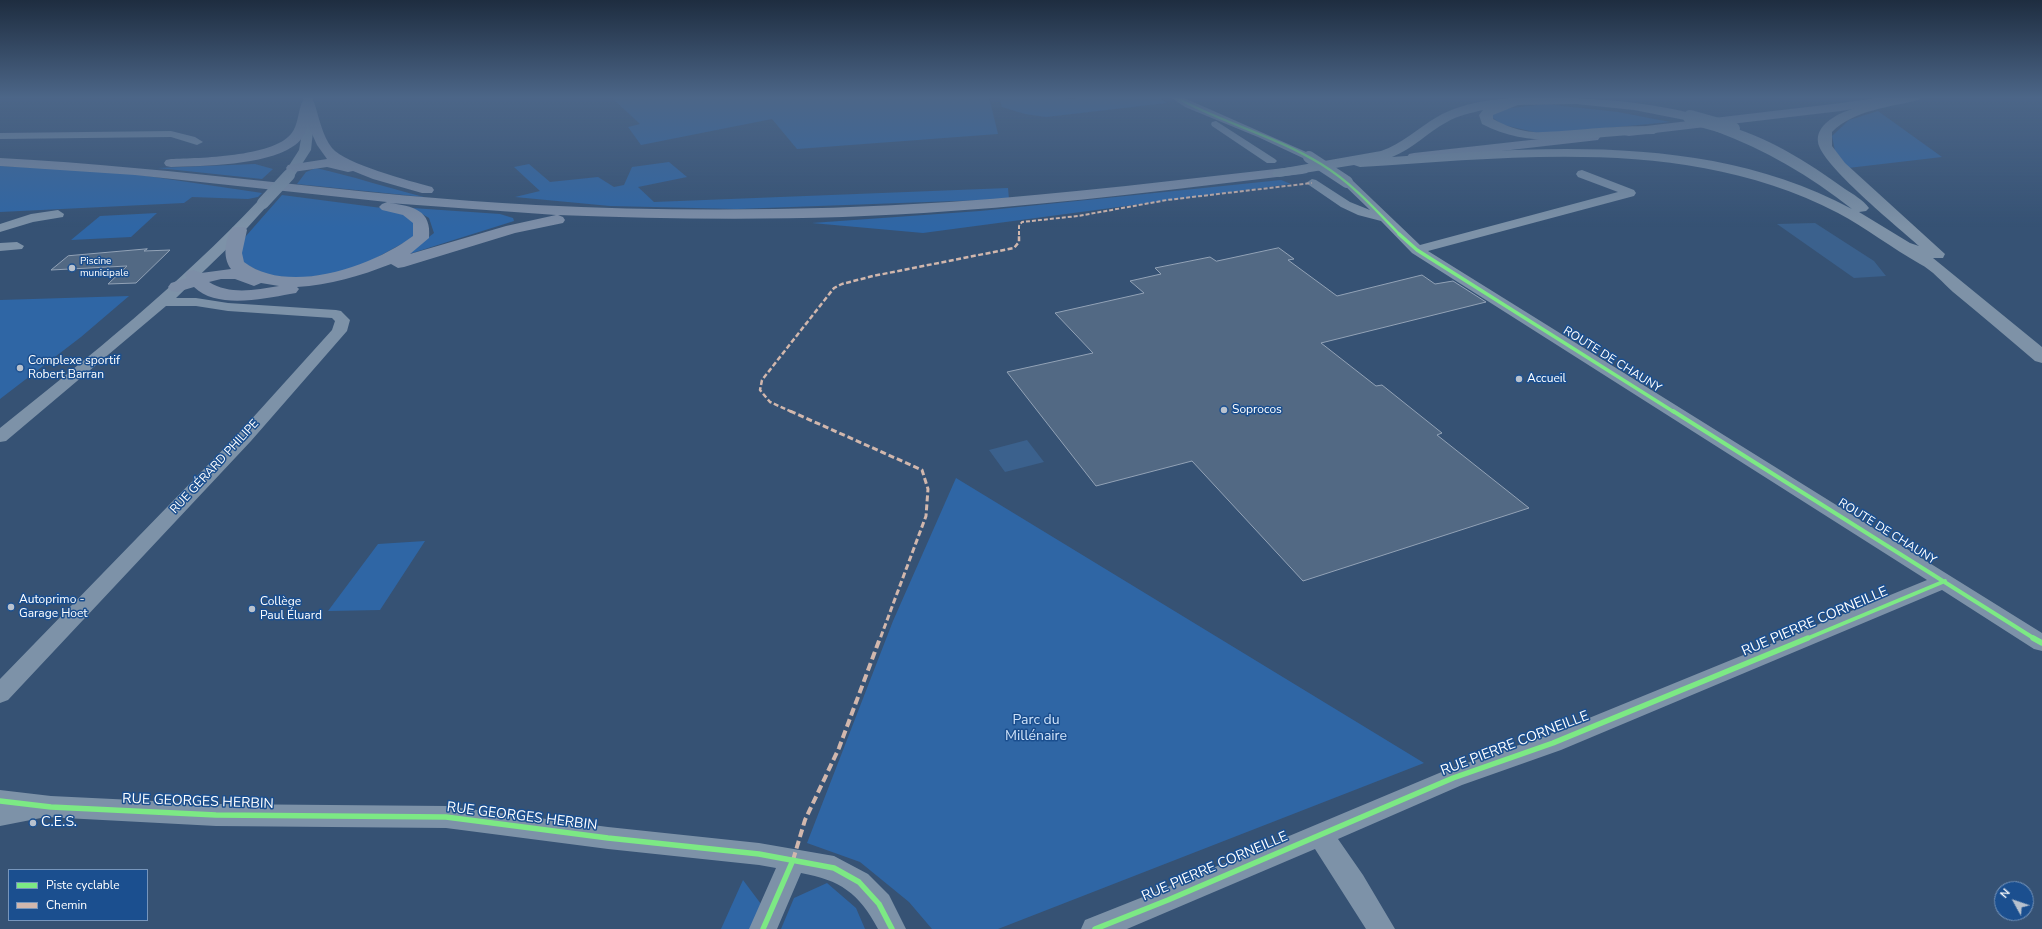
<!DOCTYPE html>
<html>
<head>
<meta charset="utf-8">
<style>
	body { margin:0 }
	#map { position:relative; width:2042px; height:929px; overflow:hidden; background:#365274; font-family:"Nunito Sans",sans-serif }
	canvas { display:block }
	.legend { position:absolute; left:8px; top:869px; width:140px; height:52px; box-sizing:border-box; background:#1b4f8f; border:1px solid #7695bc; margin:0; padding:5px 7px; list-style:none; font-size:12px; color:#fff }
	.legend li { display:flex; align-items:center; gap:8px; height:20px }
	.legend b { width:20px; border:1px solid #7695bc }
	.north { position:absolute; left:1994px; top:881px; width:40px; height:40px; box-sizing:border-box; background:#1b4f8f; border:1px solid #7695bc; border-radius:50%; rotate:310deg; font-size:11px; font-weight:700; line-height:16px; text-align:center; color:#fff }
	.north::after { content:''; display:block; margin:auto; width:14px; height:18px; background:#b9c2ce; clip-path:polygon(50% 0,100% 100%,50% 72%,0 100%) }
</style>
</head>
<body>
<div id="map">
<canvas width="2042" height="929"></canvas>
<ul class="legend">
<li><b style="height:5px;background:#7ce984"></b>Piste cyclable</li>
<li><b style="height:5px;background:#d1b7ad"></b>Chemin</li>
</ul>
<div class="north">N</div>
</div>
<script>
const g = document.querySelector('canvas').getContext('2d');
g.lineJoin = 'round';
function fillPath(path, color) { g.fillStyle = color; g.fill(path, 'evenodd'); }
function strokePath(path, color, width, dash) { g.strokeStyle = color; g.lineWidth = width; g.lineCap = dash ? 'butt' : 'round'; g.setLineDash(dash || []); g.stroke(path); }
function label(font, color, halo, rows, align = 'center') {
  g.font = font + ' "Nunito Sans",sans-serif'; g.lineWidth = 3; g.setLineDash([]); g.textBaseline = 'middle'; g.strokeStyle = halo; g.fillStyle = color; for (const [text, x, y, turn = 0] of rows) {
    g.save(); g.translate(x, y); g.rotate((+turn || 0) * Math.PI / 180); g.textAlign = isNaN(turn) ? turn : align; if (halo) g.strokeText(text, 0, 0); g.fillText(text, 0, 0); g.restore();
  }
}
fillPath(new Path2D(`
	M611,97H989L998,134L797,149L772,119L641,145L628,127L640,124Z
	M999,97H1063L1066,99L1090,97H1159L1167,103L1046,117L1025,114L1002,107Z
	M1546,104L1618,112L1670,122L1543,134L1503,125L1490,116L1502,109Z
	M1878,111L1942,157L1848,168L1835,151L1832,136L1849,120Z
	M669,162L687,177L638,187L654,202L1008,188L1009,199L737,209L610,206L515,197L540,191L514,167L529,164L550,182L598,177L614,187L624,185L632,167Z
	M255,164L273,169L262,179L158,168Z
	M0,166L113,171L262,193L258,197L248,199L192,197L184,203L0,212Z
	M316,168C352,176 388,188 424,197L297,184L306,172Z
	M1281,180L1291,184L923,233L812,223L980,211Z
	M282,195L397,210L416,218L418,235L352,271L301,278L269,276L241,262L240,247L246,236Z
	M412,208L500,214L513,218L514,221L406,255L434,233L429,218Z
	M157,213L131,237L71,240L100,216Z
	M129,296L81,337L0,399V300Z
	M956,478L1424,763L998,929H932L909,902L860,862L807,843L893,621Z
	M425,541L380,610L328,611L378,544Z
	M743,880L764,908L754,929H721Z
	M827,883L856,908L865,929H781L794,898Z`), '#2f66a5');
fillPath(new Path2D(`
	M1815,223L1874,261L1886,276L1854,278L1777,224Z
	M1027,440L1044,462L1005,472L989,450Z`), '#3b618d');
const building = new Path2D(`
	M1279,248L1294,259L1288,260L1337,296L1422,275L1435,284L1453,281L1486,302L1321,343L1376,386L1382,385L1442,433L1437,435L1529,508L1303,581L1192,461L1096,486L1007,372L1093,353L1055,313L1144,293L1130,281L1161,274L1155,268L1210,257L1216,261Z
	M147,249L144,251L170,250L136,283L108,284L127,266L51,270L68,256Z`);
fillPath(building, '#526984');
strokePath(building, '#92a2b6', 1);
fillPath(new Path2D(`
	M303,97H313L314,122L311,150L293,178L289,179L283,175L299,150L304,122Z
	M1170,97H1182L1313,155L1315,157L1313,159H1305L1258,137L1185,107Z
	M1216,121L1275,159L1277,161L1275,163H1267L1212,126L1211,124L1212,122Z
	M171,131L195,137L203,142L197,145L171,137L0,139V133Z
	M1582,170L1634,190L1636,193L1634,196L1428,251L2042,633V651L2034,649L1942,590L1561,750L1462,785L1338,839L1363,875L1395,929H1366L1315,849L1127,929H1081L1085,920L1158,891L1444,771L1545,736L1927,580L1412,253L1381,221L1358,215L1341,207L1306,183L1312,179L1316,180L1350,202L1370,210L1341,182L1347,178L1351,179L1420,245L1618,192L1578,177L1576,174L1578,171Z
	M263,199L267,200L269,203L267,206L238,238L176,298H196L228,303L336,310L341,311L350,320L347,331L251,441L8,700L0,703V679L239,433L332,330L335,321L332,318L228,311L196,306H166L6,441L0,442V428C90,356 179,285 259,200Z
	M58,210L64,214L63,217L33,222L0,232V224L31,214Z
	M17,242L24,246L22,249L0,251V243Z
	M0,790L51,796L216,804L446,806L608,827L759,843L834,856L868,874L889,895L906,929H878C859,893 840,880 801,873L777,929H749L776,868L759,865L608,849L446,828L216,826L46,817L0,826Z`), '#7d92a8');
fillPath(new Path2D(`
	M1881,97H1907L1901,101L1841,111L1629,136L1624,135L1622,132L1624,129L1629,128L1841,103Z
	M308,98L314,102C319,117 322,135 332,148C345,164 410,181 432,187L434,190L432,193H422L373,179L353,171L348,172L327,167L293,172L288,171L286,168L288,165L327,159L317,145L308,125C305,134 301,142 292,147C265,165 204,166 171,167L166,166L164,163L166,160L171,159C199,158 272,157 291,134C298,126 298,112 302,102Z
	M1593,133L1598,134L1600,137L1598,140L1414,161L1409,160L1407,157L1409,154L1414,153Z
	M0,158C179,167 357,196 536,205C674,212 812,211 949,202C1067,194 1185,179 1302,166L1307,167L1309,170L1307,173L1302,174C1185,188 1069,203 951,211C820,221 689,220 558,215L563,217L565,220L563,223L515,233L404,267L398,268L391,264C360,276 330,285 297,287L299,289L296,293L290,294C263,299 216,309 194,287L177,292L171,291L168,287L171,283L187,278L185,275L188,271L194,270L201,273L231,269C222,257 225,239 233,227H245L247,230L242,253L244,262C289,296 373,266 413,236V223L403,215L382,210L379,207L382,204L387,202L135,175L0,166ZM389,203L556,215L506,226L410,254L429,238C432,210 413,206 389,203ZM221,279H235L254,286L261,283L279,286C255,290 230,295 209,282Z`), '#7d8ea7');
fillPath(new Path2D(`
	M1527,97C1584,97 1639,100 1695,114L1697,117L1690,121L1634,110L1576,104L1518,105L1493,115V119C1506,126 1519,131 1534,132C1553,134 1654,120 1661,130L1654,134C1596,134 1536,153 1482,124L1479,115L1483,110C1471,113 1459,115 1447,122C1428,132 1413,149 1392,157C1546,147 1711,133 1852,209C1810,176 1766,150 1715,131L1713,128L1720,124C1765,135 1808,162 1845,189C1853,194 1863,200 1869,208L1866,211L1859,212L1910,243L1919,246C1899,228 1820,164 1818,142C1816,127 1832,117 1844,112C1868,102 1895,97 1921,97L1919,100C1890,107 1854,110 1832,132V146L1845,163L1945,254L1943,258H1933L2042,347V363L2035,361C2008,338 1981,315 1953,292C1943,283 1932,270 1920,264C1892,248 1866,228 1838,213C1691,136 1519,157 1360,167L1354,165L1279,177L1274,176L1272,173L1274,170L1279,169L1381,151C1402,144 1418,128 1437,117C1462,102 1498,98 1527,97Z`), '#7e92a7');
const rail = new Path2D(`
	M68,97H126`);
strokePath(rail, '#7e92a7', 3);
strokePath(rail, '#1b4f8f', 2, [6]);
strokePath(new Path2D(`
	M1309,157L1347,182
	M263,203L289,175`), '#7d92a8', 12);
strokePath(new Path2D(`
	M1690,117L1733,129`), '#7e92a7', 14);
strokePath(new Path2D(`
	M1019,235V226L1022,222L1078,216L1167,200L1312,183`), '#d1b7ad', 2, [4, 2]);
strokePath(new Path2D(`
	M792,412L770,402L760,390L762,380L834,288L842,284L873,276L1014,248L1019,242V234`), '#d1b7ad', 2.5, [5, 2.5]);
strokePath(new Path2D(`
	M790,411L922,470L928,489L926,516L880,639`), '#d1b7ad', 3, [6, 3]);
strokePath(new Path2D(`
	M793,860L805,820L839,748L880,638`), '#d1b7ad', 4, [8, 4]);
strokePath(new Path2D(`
	M1175,97C1222,123 1276,136 1321,164C1352,183 1375,209 1400,235`), '#7ce984', 2.5);
strokePath(new Path2D(`
	M1399,234L1417,250L1674,412`), '#7ce984', 3.5);
strokePath(new Path2D(`
	M1673,411L2035,639
	M1806,639L1945,581`), '#7ce984', 4);
strokePath(new Path2D(`
	M2033,638L2042,643
	M0,801L51,807L216,815L446,817L608,838L759,854L834,868L859,882L879,904L892,929
	M763,929L793,860
	M1095,929L1168,900L1453,778L1553,743L1808,638`), '#7ce984', 5.5);
const sky = g.createLinearGradient(0, 0, 0, 227);
sky.addColorStop(0, '#1e2d40');
sky.addColorStop(0.43, '#4c6688');
sky.addColorStop(1, '#4c668800');
g.fillStyle = sky;
g.fillRect(0, 0, 2042, 227);
for (const [x, y, r, color] of [
	[72,268,4,"#b9c2ce"],
	[20,368,4,"#b9c2ce"],
	[1519,379,4,"#b9c2ce"],
	[1224,410,4,"#b9c2ce"],
	[11,607,4,"#b9c2ce"],
	[252,609,4,"#b9c2ce"],
	[33,823,4,"#b9c2ce"]
]) { const dot = new Path2D(); dot.arc(x, y, r, 0, 2 * Math.PI); g.fillStyle = color; g.fill(dot); strokePath(dot, '#1b4f8f', 1.5); }
label('10px', '#fff', '#1b4f8f', [
	["Piscine",80,262],
	["municipale",80,274]
], 'left');
label('12px', '#fff', '#1b4f8f', [
	["ROUTE DE CHAUNY",1612,360,32],
	["RUE GÉRARD PHILIPE",215,467,-47],
	["ROUTE DE CHAUNY",1887,532,32]
]);
label('12px', '#fff', '#1b4f8f', [
	["Complexe sportif",28,361],
	["Robert Barran",28,375],
	["Accueil",1527,379],
	["Soprocos",1232,410],
	["Autoprimo -",19,600],
	["Garage Hoet",19,614],
	["Collège",260,602],
	["Paul Éluard",260,616]
], 'left');
label('14px', '#fff', '#1b4f8f', [
	["RUE PIERRE CORNEILLE",1815,622,-23],
	["RUE PIERRE CORNEILLE",1515,744,-21],
	["RUE GEORGES HERBIN",198,802,2],
	["RUE GEORGES HERBIN",522,817,7],
	["RUE PIERRE CORNEILLE",1215,867,-23]
]);
label('14px', '#cfe3fa', '#1b4f8f', [
	["Parc du",1036,721],
	["Millénaire",1036,737]
]);
label('14px', '#fff', '#1b4f8f', [
	["C.E.S.",41,823]
], 'left');
</script>
</body>
</html>
